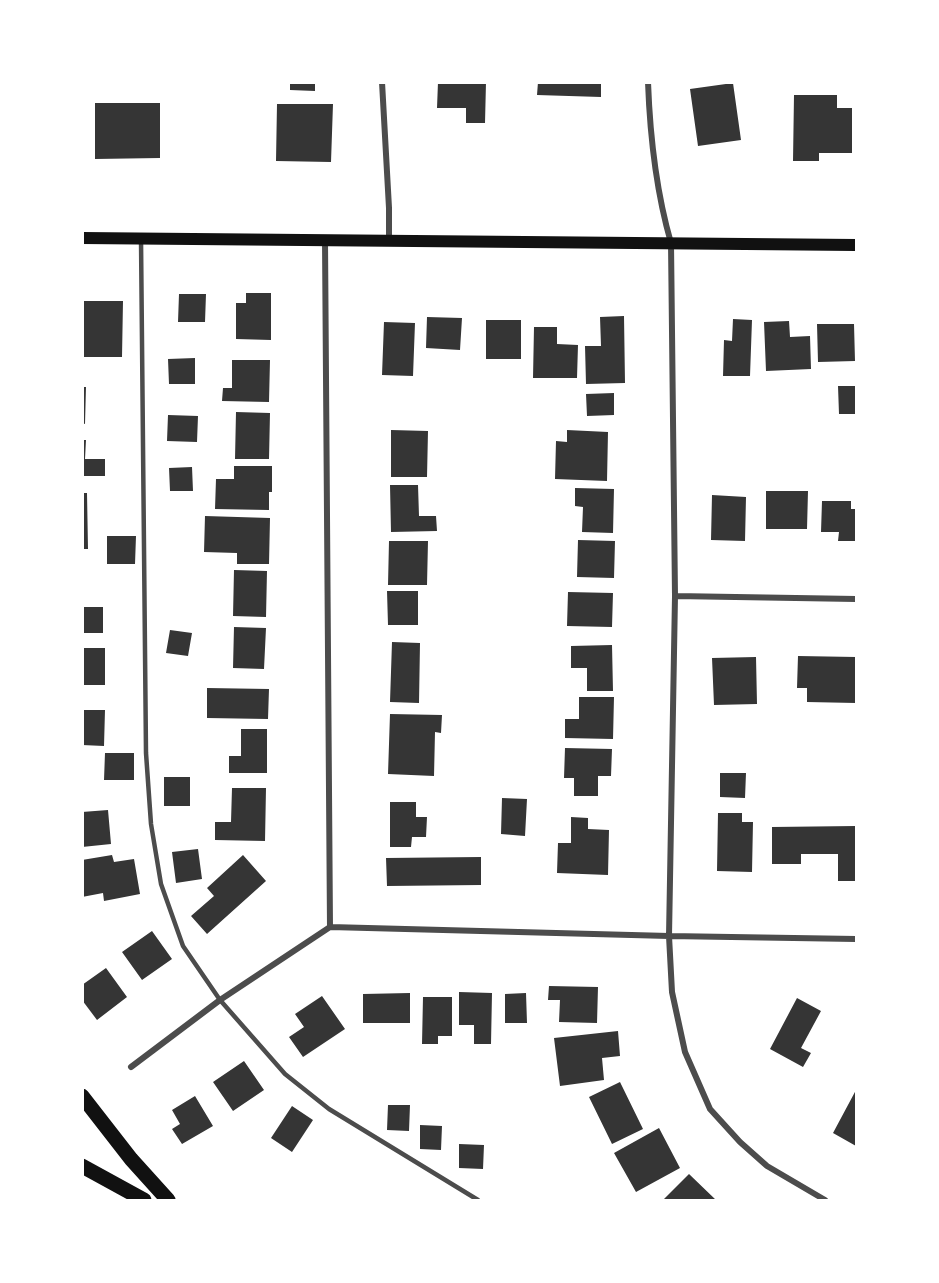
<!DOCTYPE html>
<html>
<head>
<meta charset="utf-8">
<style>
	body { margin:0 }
	#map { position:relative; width:939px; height:1283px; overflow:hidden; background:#fff; font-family:Manrope,sans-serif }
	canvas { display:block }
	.frame { position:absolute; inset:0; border:84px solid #fff; pointer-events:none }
</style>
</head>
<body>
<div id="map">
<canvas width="939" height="1283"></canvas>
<div class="frame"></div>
</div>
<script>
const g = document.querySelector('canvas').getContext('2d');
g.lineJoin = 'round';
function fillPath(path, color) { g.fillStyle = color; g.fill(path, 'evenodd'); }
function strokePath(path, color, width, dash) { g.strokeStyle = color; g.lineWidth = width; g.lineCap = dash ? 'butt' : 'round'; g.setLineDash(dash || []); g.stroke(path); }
fillPath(new Path2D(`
	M290,82H315V91L290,90Z
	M438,82H486L485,123H466V108H437Z
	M538,82H601V97L537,95Z
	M733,83L741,140L698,146L690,89Z
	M794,95H837V108H852V153H819V161H793Z
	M95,103H160V158L95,159Z
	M277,104H333L331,162L276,161Z
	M246,293H271V340L236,339V303H246Z
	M179,294H206L205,322H178Z
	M82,301H123L122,357H82Z
	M624,316L625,383L586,384L585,346H601L600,317Z
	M427,317L462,318L460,350L426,348Z
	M733,319L752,320L750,376H723L724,340L732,341Z
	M486,320H521V359H486Z
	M789,321L790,337L810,336L811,369L766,371L764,322Z
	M384,322L415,323L413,376L382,375Z
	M817,324H854L855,361L818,362Z
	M534,327H557V344L578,345L577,378H533Z
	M195,358V384H169L168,359Z
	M232,360H270L269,402L222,401L223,388H232Z
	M838,386H856V414H839Z
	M82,387H86L85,424L82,423Z
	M614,393V415L587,416L586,394Z
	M236,412L270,413L269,459H235Z
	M168,415L198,416L197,442L167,441Z
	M391,430L428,431L427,477H391Z
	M567,430L608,432L607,481L555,479L556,441L567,442Z
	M82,440H86L85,459H105V476H82Z
	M234,466H272V492H269V510L215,509L216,479H234Z
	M192,467L193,491H170L169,468Z
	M390,485H418L419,516H436L437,531L391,532Z
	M575,488L614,489L613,533L582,532L583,507L575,506Z
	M766,491H808L807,529H766Z
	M82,493H87L88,549H82Z
	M712,495L746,497L745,541L711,540Z
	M822,501H851V509H856V541H838L839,532H821Z
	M205,516L270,518L269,564H237V553L204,552Z
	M107,536H136L135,564H107Z
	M578,540L615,541L614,578L577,577Z
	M389,541H428L427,585H388Z
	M234,570L267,571L266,617L233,616Z
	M387,591H418V625H388Z
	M568,592L613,593L612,627L567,626Z
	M82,607H103V633H82Z
	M234,627L266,628L264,669L233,668Z
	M170,630L192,633L188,656L166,653Z
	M392,642L420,643L419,703L390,702Z
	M612,645L613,691H587V668H571V646Z
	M82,648H105V685H82Z
	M798,656L856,657V703L807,702V688H797Z
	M756,657L757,704L714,705L712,658Z
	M207,688L269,689L268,719L207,718Z
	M579,697H614L613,739L565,738V719H579Z
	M82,710H105L104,746L82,745Z
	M390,714L442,715L441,733L435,732L434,776L388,774Z
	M241,729H267V773H229V756H241Z
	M565,748L612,749L611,776H598V796H574V778H564Z
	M105,753H134V780H104Z
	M720,773H746L745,798L720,797Z
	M164,777H190V806H164Z
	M232,788H266L265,841L215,840V822H231Z
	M502,798L527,799L525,836L501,834Z
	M390,802H416V817H427L426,837H412L411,847H390Z
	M108,810L111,844L82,847V812Z
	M718,813H742V822H753L752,872L717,871Z
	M571,817L588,818V829L609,830L608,875L557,873L558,843H571Z
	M856,826V881H838V854H801V864H772V827Z
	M198,849L202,879L176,883L172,852Z
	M112,855L114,862L134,859L140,894L104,901L103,893L82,897V860Z
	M243,855L266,881L207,934L191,916L214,896L207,888Z
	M481,857V885L387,886L386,858Z
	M152,931L172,959L142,980L122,952Z
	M106,968L127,997L97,1020L82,1000V985Z
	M549,986L598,987L597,1023L559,1022L560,1000H548Z
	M459,992L492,993L491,1044H474V1025H459Z
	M410,993V1023H363V994Z
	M526,993L527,1023H505V994Z
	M322,996L345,1029L303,1057L289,1037L304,1027L295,1014Z
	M423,997H452V1036H438V1044H422Z
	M797,998L821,1011L801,1048L811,1053L803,1067L770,1049Z
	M618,1031L620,1056L602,1058L604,1080L560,1086L554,1038Z
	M244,1061L264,1090L233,1111L213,1082Z
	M620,1082L643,1129L612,1144L589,1097Z
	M856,1090V1146L833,1133Z
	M195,1096L213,1126L182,1144L172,1129L180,1124L172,1110Z
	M388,1105H410L409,1131L387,1130Z
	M292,1106L313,1120L292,1152L271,1138Z
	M420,1125L442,1126L441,1150L420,1149Z
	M659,1128L680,1168L636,1192L614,1153Z
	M459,1144L484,1145L483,1169L459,1168Z
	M689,1174L716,1200H663Z`), '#353535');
strokePath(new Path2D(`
	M141,239L146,753L151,824L161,884L183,946L220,1000L285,1074L329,1109L478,1200`), '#4c4c4c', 4.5);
strokePath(new Path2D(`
	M382,82L389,208V240
	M648,82C650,137 656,191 671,243L675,596L669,936L672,992L685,1052L710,1109L740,1142L767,1166L825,1200
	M325,240L330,927
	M675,596L856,599
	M131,1067L220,1000L330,927L669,936L856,939`), '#4c4c4c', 6);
strokePath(new Path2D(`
	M82,238L856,245`), '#111', 12);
strokePath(new Path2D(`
	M82,1096L131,1159L168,1200
	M82,1166L144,1200`), '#111', 15);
</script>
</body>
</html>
